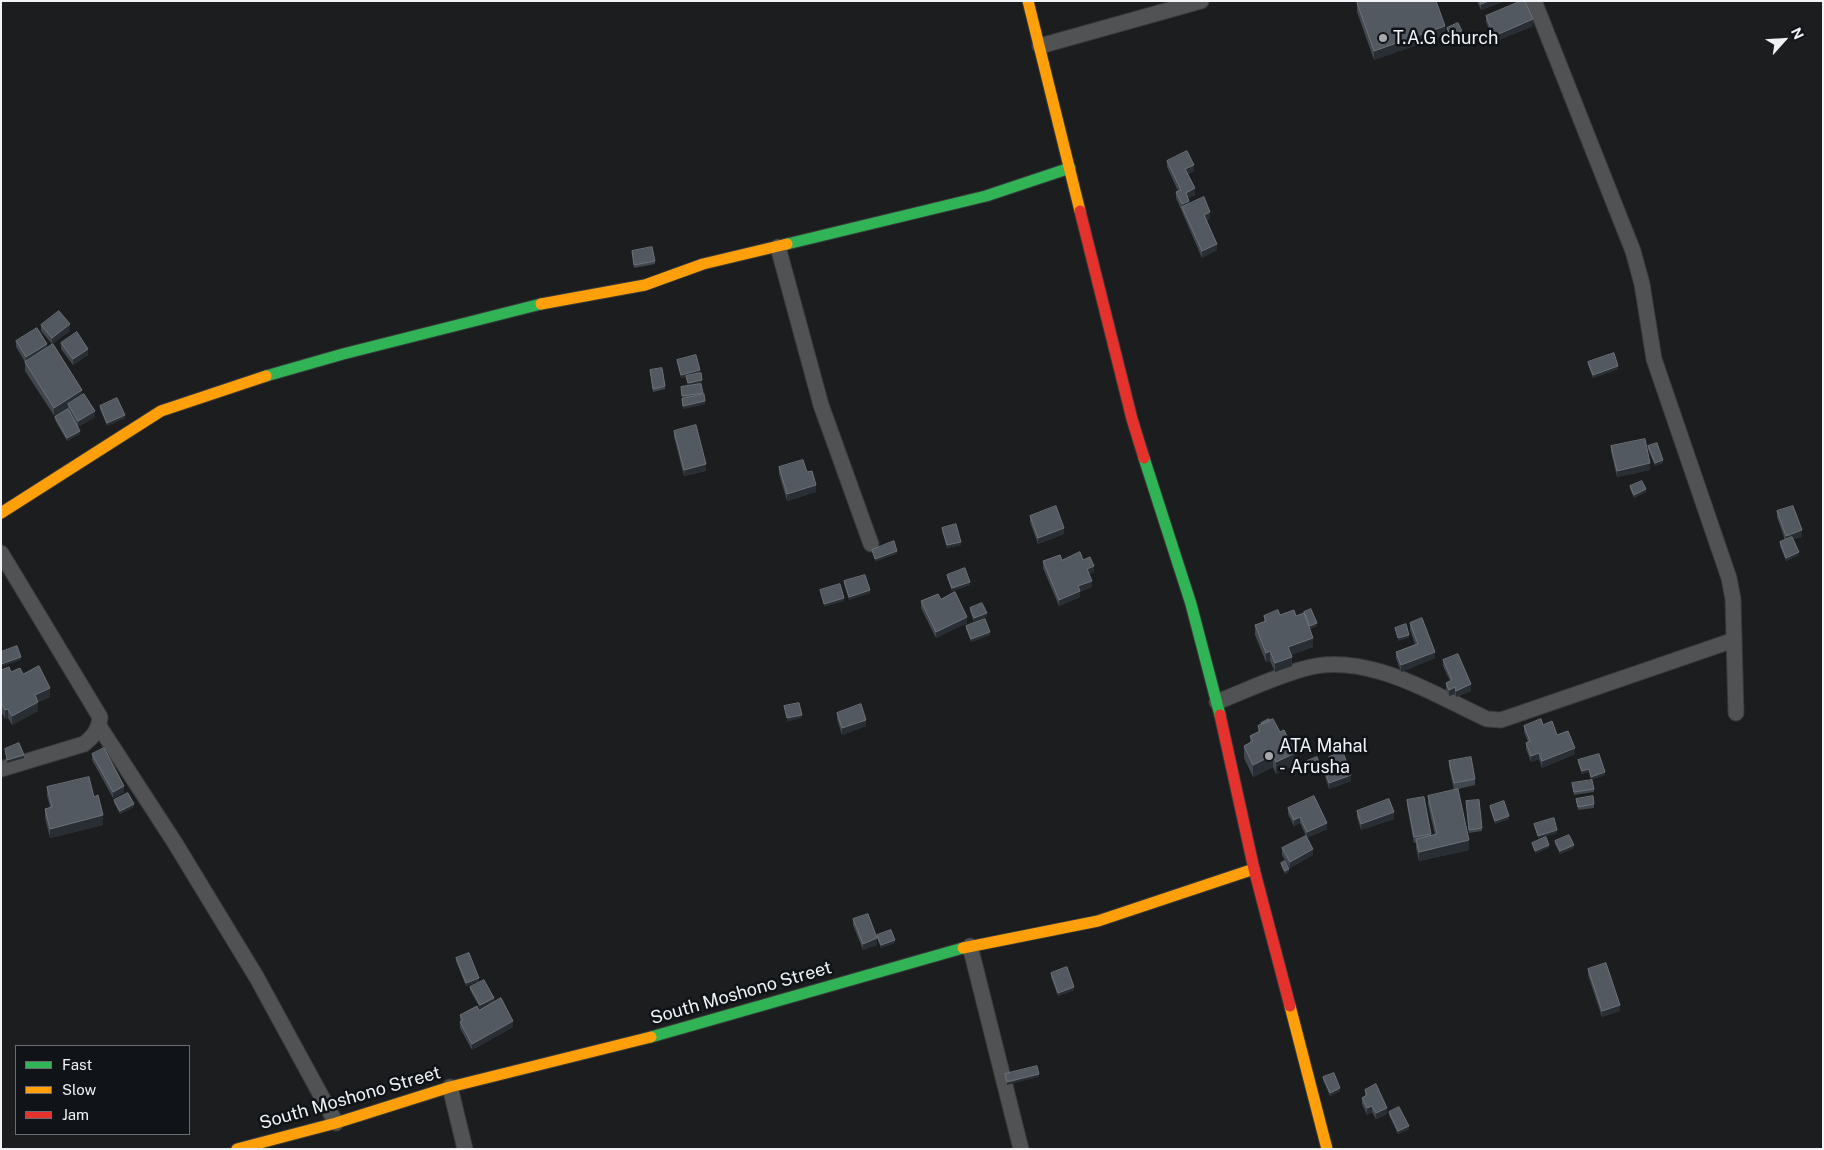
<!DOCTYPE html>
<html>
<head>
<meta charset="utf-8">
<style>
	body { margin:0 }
	#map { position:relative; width:1824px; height:1150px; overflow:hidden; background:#1b1d1f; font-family:"Public Sans",sans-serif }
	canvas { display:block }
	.frame { position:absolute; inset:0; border:2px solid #f1f3f6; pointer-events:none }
	.legend { position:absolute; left:15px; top:1045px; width:175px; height:90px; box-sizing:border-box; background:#101317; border:1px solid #6a6d70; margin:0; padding:6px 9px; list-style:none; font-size:15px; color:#f1f3f6 }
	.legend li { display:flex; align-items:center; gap:10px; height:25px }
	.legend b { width:25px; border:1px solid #6a6d70 }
	.north { position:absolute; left:1759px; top:15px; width:50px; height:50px; -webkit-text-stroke:4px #101317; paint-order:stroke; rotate:64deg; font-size:14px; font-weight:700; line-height:20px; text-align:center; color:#f1f3f6 }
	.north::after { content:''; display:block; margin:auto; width:18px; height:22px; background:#f1f3f6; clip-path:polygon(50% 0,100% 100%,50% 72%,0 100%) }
</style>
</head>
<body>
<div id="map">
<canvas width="1824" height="1150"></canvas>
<div class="frame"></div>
<ul class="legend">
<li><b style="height:6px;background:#30b455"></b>Fast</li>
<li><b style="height:6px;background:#ff9f0a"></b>Slow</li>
<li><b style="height:6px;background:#e5322d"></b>Jam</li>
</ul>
<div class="north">N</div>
</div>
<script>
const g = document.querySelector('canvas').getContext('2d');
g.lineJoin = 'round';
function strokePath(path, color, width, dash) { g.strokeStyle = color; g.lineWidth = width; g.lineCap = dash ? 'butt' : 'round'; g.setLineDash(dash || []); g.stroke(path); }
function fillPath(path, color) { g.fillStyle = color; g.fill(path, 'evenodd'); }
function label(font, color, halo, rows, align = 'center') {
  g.font = font + ' "Public Sans",sans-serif'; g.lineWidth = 5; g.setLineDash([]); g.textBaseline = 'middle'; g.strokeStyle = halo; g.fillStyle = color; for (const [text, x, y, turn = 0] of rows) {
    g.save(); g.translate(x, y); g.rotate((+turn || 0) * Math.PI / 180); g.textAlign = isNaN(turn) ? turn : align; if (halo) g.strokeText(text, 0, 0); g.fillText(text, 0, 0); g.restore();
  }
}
const street = new Path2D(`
	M1534,1L1633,251L1642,284L1654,359L1729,578L1733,599L1736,713
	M1040,46L1201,1
	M778,247L821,405L871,544
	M1,553L100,717C99,729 94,736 84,744L1,769
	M1217,702C1245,691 1274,677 1303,669C1364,650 1433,694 1487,719L1501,720L1734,640
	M99,726L175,843L257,978L336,1123
	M970,946L1021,1149
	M450,1087L465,1149`);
const fast = new Path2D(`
	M787,244L986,196L1070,168
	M266,376L343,354L541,304
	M1144,458L1191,604L1220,715
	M651,1037L963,948`);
const slow = new Path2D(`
	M1028,1L1080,211
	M541,304L645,285L703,264L787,244
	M1,513L161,411L266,376
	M963,948L1098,921L1254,869
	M1290,1006L1327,1149
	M237,1149L336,1123L450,1087L651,1037`);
const jam = new Path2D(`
	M1080,211L1132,419L1144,458
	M1220,715L1254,869L1290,1006`);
strokePath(street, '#383a3b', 17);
strokePath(fast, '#383a3b', 13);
strokePath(slow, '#383a3b', 13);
strokePath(jam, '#383a3b', 13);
strokePath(street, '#505254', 15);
strokePath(fast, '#30b455', 11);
strokePath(slow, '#ff9f0a', 11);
strokePath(jam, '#e5322d', 11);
fillPath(new Path2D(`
	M1477,1H1505L1481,10Z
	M1357,3L1445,35L1374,60L1357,12Z
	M1486,16L1533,26L1494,42L1486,22Z
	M1167,161L1194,171L1188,174L1195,195L1188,198L1189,204L1210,218L1207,220L1217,250L1202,258L1176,198V192L1178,191L1167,167Z
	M632,251L655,261V264L634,268Z
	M41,325L70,331L52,344L41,331Z
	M16,341L47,348L82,395L95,417L78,427L80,434L67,441L55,420V417L25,371V362L16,347Z
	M61,343L88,355L73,365L61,349Z
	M677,360L700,373L702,383L698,384H701L705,404L683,409L681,387L688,386L686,377L681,378L677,363Z
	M1588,362L1618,369L1593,378L1588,365Z
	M650,370L665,386V389L653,392Z
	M100,406L125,418L107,426L100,409Z
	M674,431L706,471L684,476L674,437Z
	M1611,446L1650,470L1617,477L1611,452Z
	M1648,446L1663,463L1655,466L1648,449Z
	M779,467L807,472L816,492L787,501L779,474Z
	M1630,486L1646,492L1634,498L1630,489Z
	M1777,511L1802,537L1793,539L1799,555L1786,561L1780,546V542L1785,540L1777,517Z
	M1030,516L1064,534L1038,544L1030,522Z
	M942,528L961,545L947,548L942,531Z
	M1062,560H1083L1094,572L1089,574L1092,587L1080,592V597L1059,606L1043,568V561Z
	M947,575L970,585L952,591L947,578Z
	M844,581L870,593L849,600L844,584Z
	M941,599L967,623L936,638L921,608V601Z
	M970,608L987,616L974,622L970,611Z
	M1304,613L1317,626L1310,629L1313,647L1291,655L1292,666L1275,672L1270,661L1266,662L1255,635V625L1264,622V616H1296Z
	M1410,623L1435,658L1401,672L1396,658V652L1415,644L1410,630Z
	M966,626L990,635L971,642L966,629Z
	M1443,660L1471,691L1456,697L1455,694L1449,696L1446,689V683L1450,681L1443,666Z
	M1,670L23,674L50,697L38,702V711L12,725L8,718L5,719L1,711Z
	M837,713L866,726L842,735L837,719Z
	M1261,723L1295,765L1276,774L1273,767L1253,777L1244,758V746L1250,743V736L1258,732V726L1261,725Z
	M1543,725L1557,735L1575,754L1542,768L1539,759L1531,762L1526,749V743L1528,742L1524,732V726Z
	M92,754L124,792L113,798L92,760Z
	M1329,757L1351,781L1329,789L1323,770V764L1329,762Z
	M1578,760L1605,775L1591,780L1589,772L1582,774L1578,763Z
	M1449,761L1475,779V785L1454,790L1449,767Z
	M1572,783L1594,789V792L1574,795Z
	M47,787L94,797L103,825L50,838L45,818V809L50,807L47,796Z
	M1428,796L1469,850L1419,861L1416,848V843H1414L1407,806V800L1431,834V835H1435L1428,805Z
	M1576,799L1594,804V808L1578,810Z
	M114,800L134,807L120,814L114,803Z
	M1466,801L1482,828V831L1469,833Z
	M1490,806L1509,819L1495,824L1490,809Z
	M1288,808L1327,829L1307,838L1313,855L1290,868L1282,855V848L1306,836L1300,823L1294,826L1288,814Z
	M1357,811L1394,819L1361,830L1357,817Z
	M1555,841L1574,848L1560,854L1555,844Z
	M1281,863L1289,872L1285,874L1281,866Z
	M853,919L877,945L863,950L853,925Z
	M877,935L895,943L881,948L877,938Z
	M456,958L479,981L466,986L456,961Z
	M1588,969L1620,1011L1602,1017L1588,975Z
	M1051,973L1074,990L1058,996L1051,977Z
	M470,987L494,1001L480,1008L470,990Z
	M460,1015L513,1027L472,1050L460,1028Z
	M1323,1077L1340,1091L1330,1096L1323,1080Z
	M1365,1090L1387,1114L1376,1119L1372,1112L1367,1115L1362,1104V1098L1365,1096Z
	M1389,1112L1409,1129L1398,1134L1389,1115Z`), '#40474f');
fillPath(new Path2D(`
	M1489,1H1505L1481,10V4Z
	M1533,19V26L1494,42V36Z
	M1445,26V35L1374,60V51Z
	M1462,31V35L1450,39V36Z
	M1194,165V171L1185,175V169Z
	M1195,188V195L1186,199V193Z
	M1189,201V207H1182V211V204Z
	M1210,212V218L1204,221V215Z
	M1217,244V250L1202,258V251Z
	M70,324V331L52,344V338Z
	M47,344V350L26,363V357Z
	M88,349V355L73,365V359Z
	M1618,366V369L1593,378V375Z
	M700,370V373L681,378V375Z
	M702,380V383L688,386V383Z
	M82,390V399L68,404V409L54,417V408Z
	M705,401V404L683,409V406Z
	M95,411V417L78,427V421Z
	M125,415V418L107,426V423Z
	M80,431V434L67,441V438Z
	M1663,460V463L1655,466V463Z
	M1650,463V470L1617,477V471Z
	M706,464V471L684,476V470Z
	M816,485V492L787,501V494Z
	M1646,489V492L1634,498V495Z
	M1064,528V534L1038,544V538Z
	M1802,530V537L1786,542V536Z
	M961,542V545L947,548V545Z
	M897,551V554L875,562V559Z
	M1799,552V555L1786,561V558Z
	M1094,566V572L1087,575V569Z
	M1092,581V587L1080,592V597L1059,606V600L1078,586Z
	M970,582V585L952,591V588Z
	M870,590V593L849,600V597Z
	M844,598V601L824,607V604Z
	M987,613V616L974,622V618Z
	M967,617V623L936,638V632Z
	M1317,623V626L1310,629V626Z
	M990,632V635L971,642V639Z
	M1409,635V638L1398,641V638Z
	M1313,638V647L1288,656V647Z
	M1270,651V661L1266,662V653Z
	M1435,652V658L1401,672V665Z
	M21,657V660L1,667V664Z
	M1292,657V666L1275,672V663Z
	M1471,684V691L1456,697V691Z
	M1455,687V694L1449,696V690Z
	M50,688V697L38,702V711L12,725V716L35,695Z
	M8,709V718L5,719V710Z
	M802,715V718L787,722V718Z
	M866,720V726L842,735V728Z
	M1575,748V754L1542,768V761Z
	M1295,753V765L1276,774V762Z
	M1539,753V759L1531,762V756Z
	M24,755V758L7,763V760Z
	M1273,755V767L1253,777V765Z
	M1321,767V770L1310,774V771Z
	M1589,769V772L1582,774V771Z
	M1605,772V775L1591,780V777Z
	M1351,775V781L1329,789V783Z
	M124,786V792L113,798V792Z
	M134,804V807L120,814V811Z
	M1394,812V819L1361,830V824Z
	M103,815V825L50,838V829Z
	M1509,816V819L1495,824V821Z
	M1300,817V823L1294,826V820Z
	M1327,823V829L1307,838V832Z
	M1557,830V833L1538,839V836Z
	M1469,840V850L1419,861V852Z
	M1549,845V848L1535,854V851Z
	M1574,845V848L1560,854V851Z
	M1313,849V855L1290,868V862Z
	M1289,869V872L1285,874V871Z
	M877,938V945L863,950V944Z
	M895,940V943L881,948V945Z
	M479,978V981L466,986V983Z
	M1074,987V990L1058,996V993Z
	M494,998V1001L480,1008V1005Z
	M1620,1005V1011L1602,1017V1011Z
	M513,1021V1027L472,1050V1044Z
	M1039,1074V1077L1007,1085V1082Z
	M1340,1088V1091L1330,1096V1093Z
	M1372,1106V1112L1367,1115V1108Z
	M1387,1108V1114L1376,1119V1113Z
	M1409,1126V1129L1398,1134V1131Z`), '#292e34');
const building = new Path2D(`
	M1362,1H1436L1445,26L1374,51L1357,3Z
	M1480,1H1489L1481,4Z
	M1521,1H1525L1533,19L1494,36L1486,16Z
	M1458,23L1462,31L1450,36L1447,28Z
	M1187,151L1194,165L1185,169L1195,188L1186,193L1189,201L1182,204L1176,192L1181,190L1167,161Z
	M1204,197L1210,212L1204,215L1217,244L1202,251L1182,207Z
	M652,247L655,261L634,265L632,251Z
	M59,311L70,324L52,338L41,325Z
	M37,328L47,344L26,357L16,341Z
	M77,332L88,349L73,359L61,343Z
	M53,344L82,390L54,408L25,362Z
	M1614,353L1618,366L1593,375L1588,362Z
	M696,355L700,370L681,375L677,360Z
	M662,368L665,386L653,389L650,370Z
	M701,373L702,380L688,383L686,376Z
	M701,384L703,393L682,396L681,387Z
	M84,394L95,411L78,421L68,404Z
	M704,394L705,401L683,406L682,399Z
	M117,398L125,415L107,423L100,406Z
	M68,409L80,431L67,438L55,417Z
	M696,425L706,464L684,470L674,431Z
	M1645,439L1650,463L1617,471L1611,446Z
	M1657,443L1663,460L1655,463L1648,446Z
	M803,460L807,472L812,471L816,485L787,494L779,467Z
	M1642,481L1646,489L1634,495L1630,486Z
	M1056,506L1064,528L1038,538L1030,516Z
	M1793,506L1802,530L1786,536L1777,511Z
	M956,524L961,542L947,545L942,528Z
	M1792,537L1799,552L1786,558L1780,542Z
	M894,541L897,551L875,559L872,550Z
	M1080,552L1083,560L1090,557L1094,566L1087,569L1092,581L1078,586L1080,591L1059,600L1043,561L1060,555L1062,560Z
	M965,568L970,582L952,588L947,575Z
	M865,575L870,590L849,597L844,581Z
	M840,584L844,598L824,604L820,590Z
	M955,592L967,617L936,632L921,601L938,594L941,599Z
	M982,603L987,613L974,618L970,608Z
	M1311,609L1317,623L1310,626L1304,612Z
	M1278,610L1280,615L1294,610L1296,616L1304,613L1313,638L1288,647L1292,657L1275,663L1270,651L1266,653L1255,625L1266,621L1264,616Z
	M1422,618L1435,652L1401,665L1396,652L1418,644L1410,623Z
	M985,619L990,632L971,639L966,626Z
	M1406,624L1409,635L1398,638L1395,628Z
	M17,646L21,657L1,664V652Z
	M1458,654L1471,684L1456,691L1455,687L1449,690L1446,683L1452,680L1443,660Z
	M39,666L50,688L35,695L38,702L12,716L8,709L5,710L1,702V670L9,667L11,672L20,668L23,674Z
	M799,703L802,715L787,718L784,706Z
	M861,704L866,720L842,728L837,713Z
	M1269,719L1270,721L1262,724L1261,723Z
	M1273,719L1280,732L1284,730L1295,753L1276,762L1273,755L1253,765L1244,746L1253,741L1250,736L1260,731L1258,726Z
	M1541,719L1543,725L1552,721L1557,735L1568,731L1575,748L1542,761L1539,753L1531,756L1526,743L1530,741L1524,726Z
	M19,743L24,755L7,760L5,749Z
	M104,748L124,786L113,792L92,754Z
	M1343,752L1351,775L1329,783L1323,764L1331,761L1329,757Z
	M1599,754L1605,772L1591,777L1589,769L1582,771L1578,760Z
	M1317,757L1321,767L1310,771L1307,761Z
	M1471,757L1475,779L1454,783L1449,761Z
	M89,777L94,797L98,795L103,815L50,829L45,809L52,807L47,787Z
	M1592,780L1594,789L1574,792L1572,783Z
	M1458,789L1469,840L1419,852L1416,839L1437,834L1428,796Z
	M128,793L134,804L120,811L114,800Z
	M1314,796L1327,823L1307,832L1300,817L1294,820L1288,808Z
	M1593,796L1594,804L1578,807L1576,799Z
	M1424,797L1431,834L1414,837L1407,800Z
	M1389,799L1394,812L1361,824L1357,811Z
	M1479,800L1482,828L1469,830L1466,801Z
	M1504,801L1509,816L1495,821L1490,806Z
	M1554,818L1557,830L1538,836L1534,824Z
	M1569,835L1574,845L1560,851L1555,841Z
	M1306,836L1313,849L1290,862L1282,848Z
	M1546,837L1549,845L1535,851L1532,843Z
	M1285,861L1289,869L1285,871L1281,863Z
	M868,914L877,938L863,944L853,919Z
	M891,930L895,940L881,945L877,935Z
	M469,953L479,978L466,983L456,958Z
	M1606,963L1620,1005L1602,1011L1588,969Z
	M1067,967L1074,987L1058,993L1051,973Z
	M484,980L494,998L480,1005L470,987Z
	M501,998L513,1021L472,1044L460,1022L463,1020L460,1015L477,1006L479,1010Z
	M1037,1066L1039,1074L1007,1082L1005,1074Z
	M1334,1073L1340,1088L1330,1093L1323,1077Z
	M1376,1084L1387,1108L1376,1113L1372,1106L1367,1108L1362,1098L1367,1095L1365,1090Z
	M1399,1107L1409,1126L1398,1131L1389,1112Z`);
fillPath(building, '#535961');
strokePath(building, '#6c7278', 1);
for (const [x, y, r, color] of [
	[1383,38,5,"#a6a8ab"],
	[1269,756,5,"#a6a8ab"]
]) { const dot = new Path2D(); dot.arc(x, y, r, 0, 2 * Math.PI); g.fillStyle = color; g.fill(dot); strokePath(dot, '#101317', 2); }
label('18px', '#f1f3f6', '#101317', [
	["T.A.G church",1393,38],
	["ATA Mahal",1279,746],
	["- Arusha",1279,767]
], 'left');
label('18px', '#f1f3f6', '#101317', [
	["South Moshono Street",741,993,-16],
	["South Moshono Street",350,1098,-16]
]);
</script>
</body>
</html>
